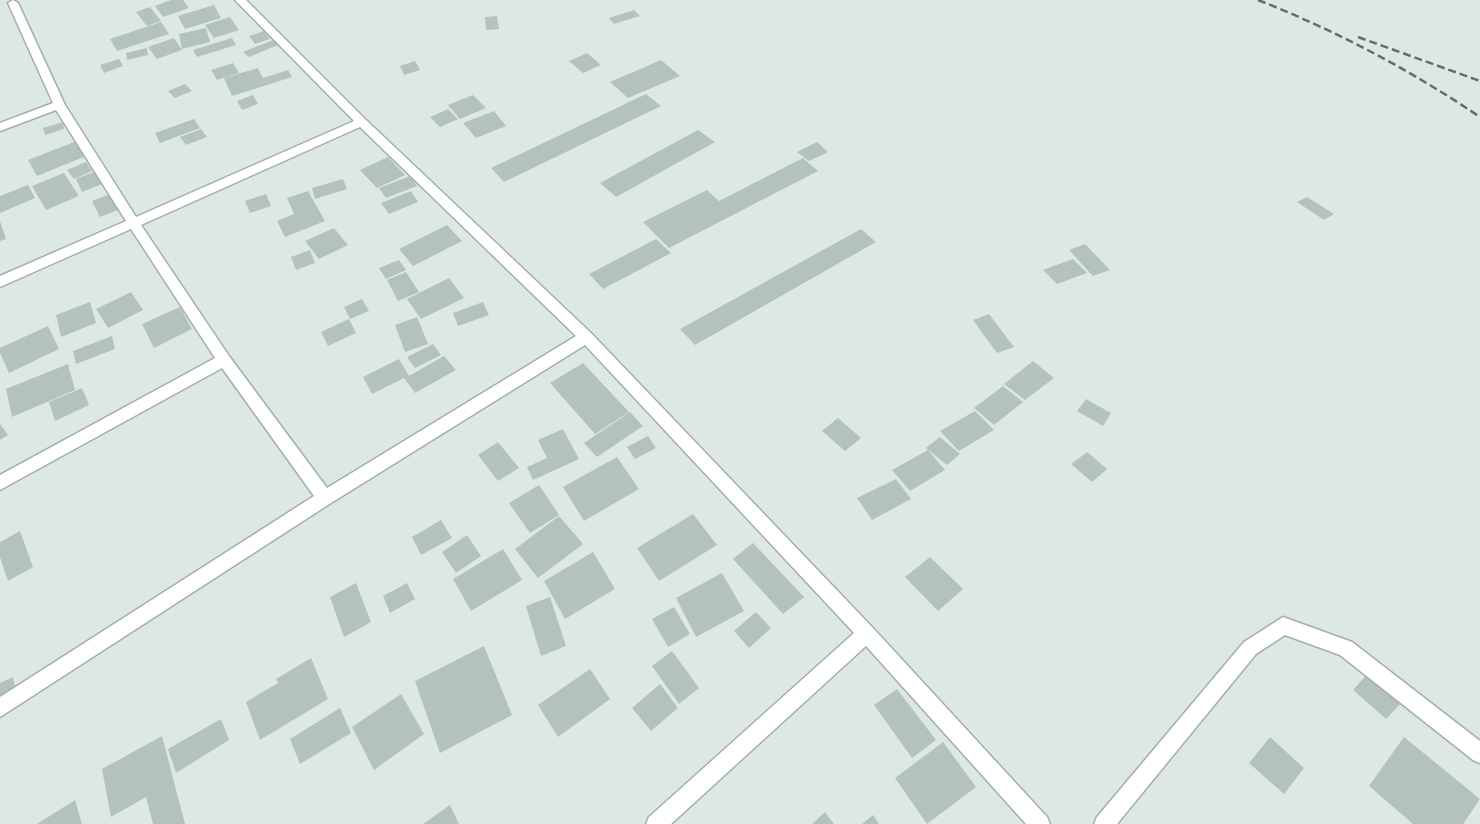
<!DOCTYPE html>
<html>
<head>
<meta charset="utf-8">
<style>
	body { margin:0 }
	canvas { display:block; background:#dee8e3 }
</style>
</head>
<body>
<canvas width="1480" height="824"></canvas>
<script>
const g = document.querySelector('canvas').getContext('2d');
g.lineJoin = 'round';
function fillPath(path, color) { g.fillStyle = color; g.fill(path, 'evenodd'); }
function strokePath(path, color, width, dash) { g.strokeStyle = color; g.lineWidth = width; g.lineCap = dash ? 'butt' : 'round'; g.setLineDash(dash || []); g.stroke(path); }
fillPath(new Path2D(`
	M171,0H183L189,8L163,17L155,6Z
	M214,5L221,18L185,29L178,16Z
	M150,7L161,21L147,26L136,12Z
	M634,10L640,16L614,24L609,18Z
	M497,16L499,29L486,30L485,17Z
	M230,17L239,30L214,38L205,25Z
	M161,22L169,34L117,51L110,39Z
	M206,28L210,42L182,49L179,34Z
	M264,31L270,39L255,44L249,36Z
	M174,38L182,50L157,59L148,47Z
	M232,38L236,45L197,57L193,50Z
	M273,40L278,45L249,57L243,52Z
	M147,48L148,55L127,60L126,53Z
	M587,53L601,65L583,73L569,61Z
	M119,59L123,66L104,73L100,65Z
	M661,60L680,76L628,98L610,82Z
	M415,61L420,70L404,75L400,66Z
	M233,63L239,73L217,80L211,70Z
	M258,68L263,78L288,70L292,77L232,96L224,78Z
	M185,84L192,91L175,98L168,91Z
	M646,94L661,106L504,182L491,168Z
	M253,95L258,104L242,110L237,101Z
	M473,95L486,108L460,119L448,105Z
	M448,109L458,119L440,127L430,117Z
	M494,111L506,126L476,138L463,123Z
	M194,119L200,128L160,143L155,133Z
	M63,122L64,129L45,135L43,128Z
	M201,129L207,137L186,145L180,137Z
	M698,130L715,142L616,197L600,183Z
	M77,141L86,156L37,176L28,160Z
	M817,142L828,152L809,161L797,152Z
	M388,157L405,175L377,188L360,170Z
	M803,158L818,171L669,248L643,222L707,190L719,201Z
	M86,162L92,171L74,179L67,170Z
	M96,171L102,184L82,192L76,179Z
	M64,173L79,196L46,210L32,186Z
	M410,176L417,186L386,198L379,188Z
	M343,179L347,189L315,199L312,188Z
	M28,185L35,198L0,213V196Z
	M308,191L325,221L285,237L277,221L294,214L287,198Z
	M411,191L418,202L389,214L381,203Z
	M110,194L118,210L100,217L92,201Z
	M266,194L271,206L250,213L245,201Z
	M1307,197L1334,214L1324,220L1297,202Z
	M0,221L6,239L0,241Z
	M447,225L462,241L413,266L399,249Z
	M334,228L348,245L319,259L305,241Z
	M861,229L876,242L695,345L680,329Z
	M656,239L671,253L603,289L589,274Z
	M1085,244L1110,270L1093,276L1069,250Z
	M310,250L315,263L296,270L291,257Z
	M1073,259L1087,273L1057,284L1043,270Z
	M399,260L406,270L386,279L379,268Z
	M406,272L419,292L398,301L387,280Z
	M449,278L464,298L421,319L407,299Z
	M131,292L143,310L108,328L96,309Z
	M362,299L369,311L350,319L344,307Z
	M90,302L96,323L61,337L56,315Z
	M483,302L489,315L458,326L453,313Z
	M180,307L192,329L154,348L142,324Z
	M989,314L1014,347L997,353L973,320Z
	M417,317L428,344L405,352L395,325Z
	M349,319L356,333L328,346L321,332Z
	M48,326L59,349L9,373L0,353V348Z
	M112,336L115,349L76,364L73,351Z
	M433,344L441,355L415,368L407,357Z
	M444,356L456,370L415,393L404,378L372,394L363,377L399,359L409,376Z
	M1033,361L1054,378L1025,400L1004,384Z
	M583,363L629,412L595,434L550,383Z
	M68,364L75,390L12,417L6,389Z
	M1003,386L1023,402L994,425L974,408Z
	M82,388L89,405L55,421L49,402Z
	M1086,399L1111,413L1103,426L1077,411Z
	M975,411L994,430L959,451L940,431Z
	M630,412L643,426L597,457L584,443Z
	M838,418L861,438L845,451L822,431Z
	M0,424L8,435L0,440Z
	M563,429L579,459L533,480L527,467L547,458L538,440Z
	M648,436L656,448L635,459L627,447Z
	M940,437L960,454L947,465L926,448Z
	M498,442L519,468L498,481L478,455Z
	M928,450L945,470L910,491L892,470Z
	M1087,452L1107,469L1092,482L1071,464Z
	M617,457L639,489L584,521L563,487Z
	M896,479L911,499L872,520L857,498Z
	M539,485L559,515L530,533L509,503Z
	M693,514L717,545L659,581L637,548Z
	M559,516L583,544L538,578L515,549Z
	M441,520L452,538L421,555L412,537Z
	M20,531L33,567L8,581L0,557V542Z
	M467,535L481,556L456,573L442,552Z
	M753,543L804,597L783,614L733,559Z
	M503,549L522,580L471,611L453,579Z
	M593,552L615,589L565,619L544,581Z
	M930,557L963,589L938,611L905,577Z
	M722,573L744,611L696,637L676,598Z
	M356,583L371,622L344,637L330,597Z
	M407,583L415,599L390,613L383,596Z
	M550,597L566,646L541,656L526,606Z
	M674,607L690,634L668,647L652,619Z
	M756,612L771,628L749,648L734,631Z
	M484,646L512,715L440,753L415,681Z
	M672,651L699,688L679,704L652,666Z
	M311,658L328,699L260,740L246,702L278,683L276,679Z
	M590,669L610,699L558,737L538,705Z
	M1371,670L1405,699L1386,719L1353,690Z
	M13,677L16,692L0,699V683Z
	M660,684L678,708L651,731L632,708Z
	M897,689L936,740L912,758L874,705Z
	M401,694L424,734L374,770L352,727Z
	M340,708L351,733L300,764L290,739Z
	M221,719L229,740L176,773L168,749Z
	M162,736L185,824H153L146,797L111,817L102,769Z
	M1270,737L1304,768L1284,794L1249,763Z
	M1404,737L1480,799L1463,824H1413L1369,786Z
	M943,742L976,787L927,824L895,778Z
	M75,800L82,824H37Z
	M450,805L459,824H423Z
	M825,812L834,824H812Z
	M873,815L879,824H862Z`), '#b4c2bc');
const minor = new Path2D(`
	M13,0L18,3L65,105L136,217L354,121L235,0H246L365,119L591,333L873,628L1047,817L1050,824H1026L866,646L671,824H646L649,817L854,633L585,345L331,503L0,717V697L314,496L222,368L0,490V475L215,358L131,229L0,287V276L126,221L56,110L0,131V123L53,103L8,3ZM360,127L576,336L327,488L229,356L141,225Z
	M1283,617L1352,642L1480,741V763L1473,760L1340,655L1285,635L1256,654L1117,824H1094L1097,817L1244,642Z`);
strokePath(minor, '#a2afa9', 3);
fillPath(minor, '#fff');
strokePath(new Path2D(`
	M1258,0C1337,31 1410,70 1480,117
	M1358,37L1480,81`), '#5c716a', 2.5, [8, 4]);
</script>
</body>
</html>
